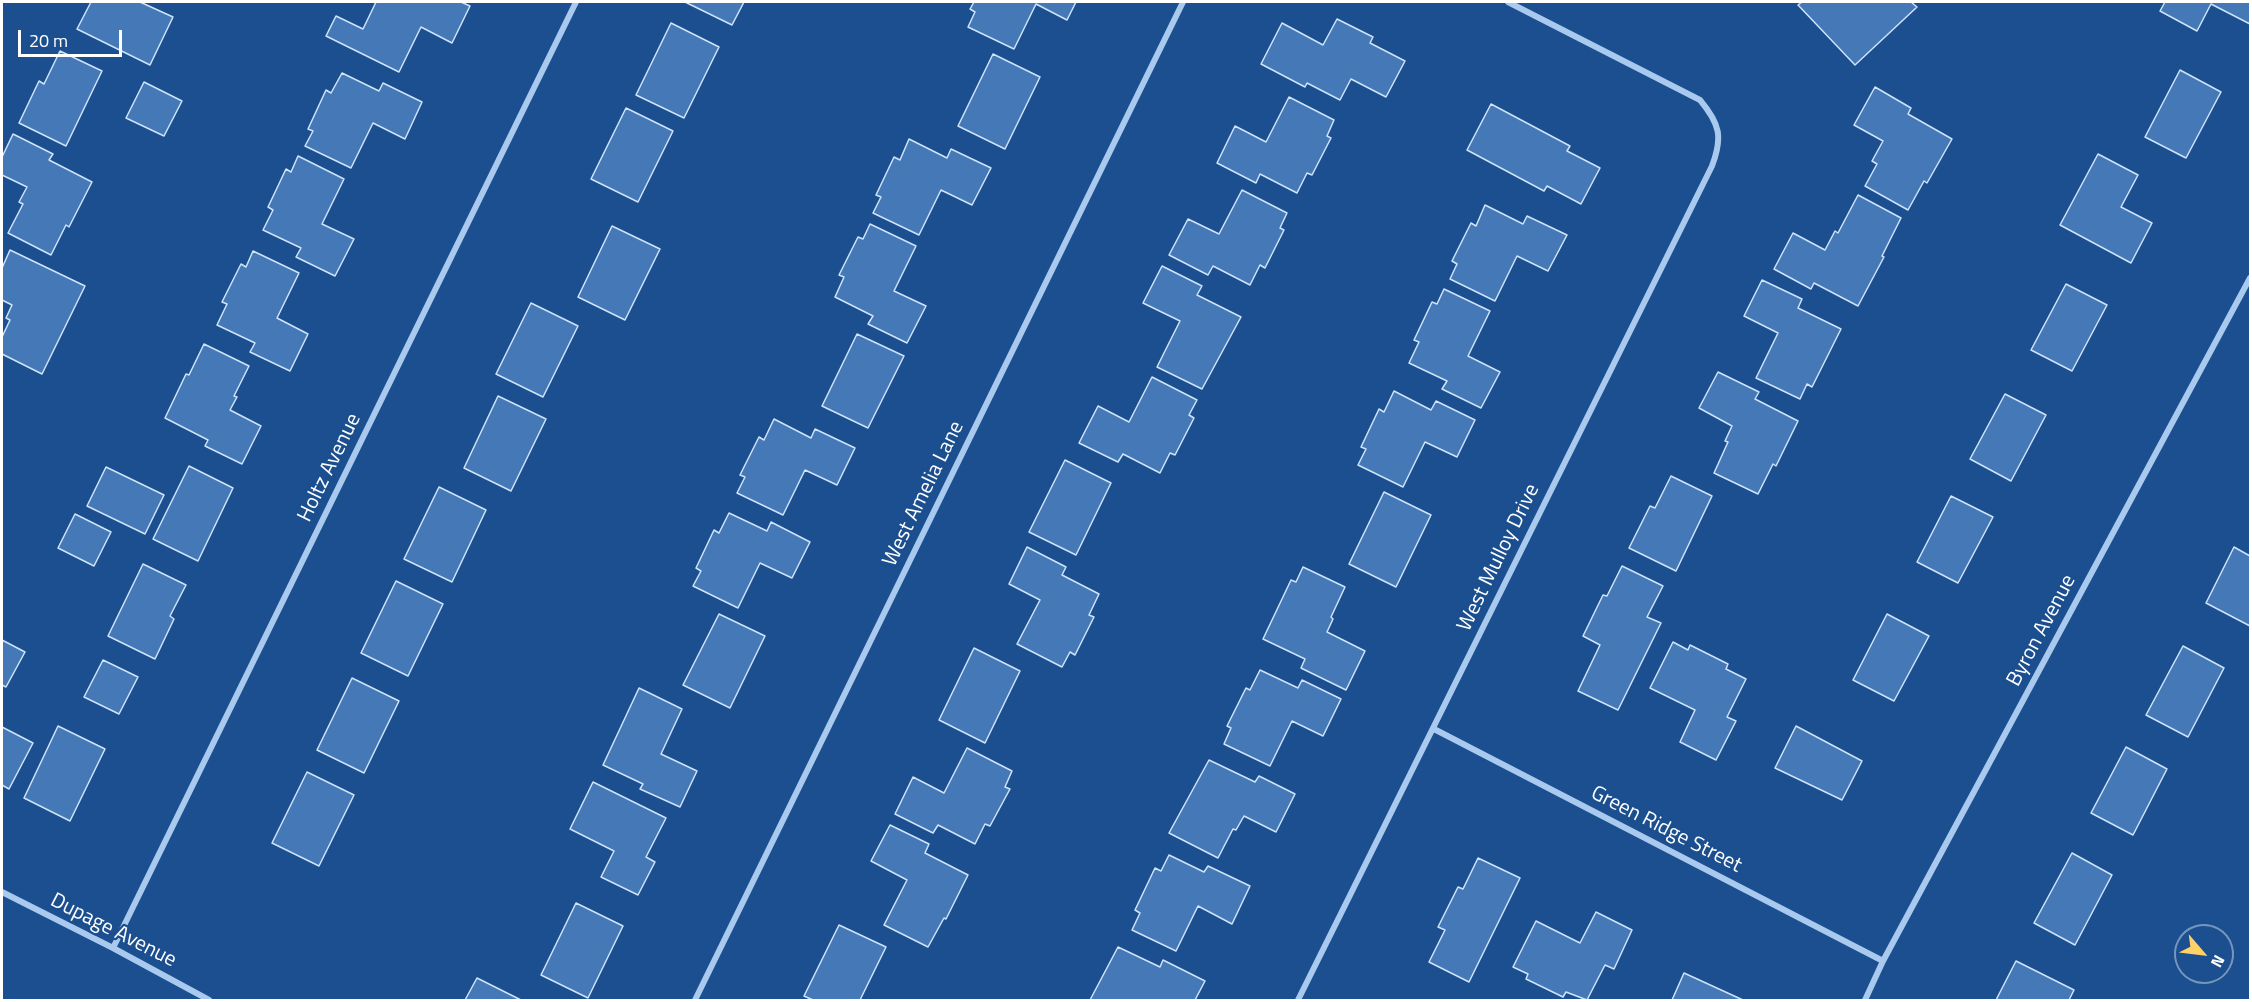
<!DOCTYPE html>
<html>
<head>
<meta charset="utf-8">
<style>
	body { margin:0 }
	#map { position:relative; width:2252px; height:1002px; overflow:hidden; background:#1b4f8f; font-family:"Titillium Web",sans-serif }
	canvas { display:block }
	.frame { position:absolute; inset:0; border:3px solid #fff; pointer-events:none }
	.north { position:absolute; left:2174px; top:924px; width:60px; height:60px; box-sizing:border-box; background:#1b4f8f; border:2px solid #7695bc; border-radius:50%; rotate:118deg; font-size:16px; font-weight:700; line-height:24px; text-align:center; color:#fff }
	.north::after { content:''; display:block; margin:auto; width:21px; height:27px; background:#ffd166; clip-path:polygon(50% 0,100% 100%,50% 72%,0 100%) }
	.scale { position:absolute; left:18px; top:30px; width:104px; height:27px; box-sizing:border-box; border:3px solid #fff; border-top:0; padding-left:8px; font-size:18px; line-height:21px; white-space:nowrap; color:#fff; -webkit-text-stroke:4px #1b4f8f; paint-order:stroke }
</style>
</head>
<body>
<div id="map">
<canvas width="2252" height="1002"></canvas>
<div class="frame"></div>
<div class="north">N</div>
<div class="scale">20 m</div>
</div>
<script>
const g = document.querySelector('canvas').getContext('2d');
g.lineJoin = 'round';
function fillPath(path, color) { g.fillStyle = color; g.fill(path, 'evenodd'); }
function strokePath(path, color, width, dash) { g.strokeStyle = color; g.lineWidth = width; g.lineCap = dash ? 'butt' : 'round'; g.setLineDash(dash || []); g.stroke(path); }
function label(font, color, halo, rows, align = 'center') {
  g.font = font + ' "Titillium Web",sans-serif'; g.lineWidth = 4.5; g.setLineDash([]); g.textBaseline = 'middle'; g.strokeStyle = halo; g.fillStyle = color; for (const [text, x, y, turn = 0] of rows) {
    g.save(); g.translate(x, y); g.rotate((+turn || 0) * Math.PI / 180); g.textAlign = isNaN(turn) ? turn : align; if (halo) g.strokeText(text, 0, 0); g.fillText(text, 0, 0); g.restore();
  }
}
const building = new Path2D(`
	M91,2H140L173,17L150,65L77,29Z
	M376,2H461L470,6L452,43L421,27L399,72L326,36L336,16L363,29Z
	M685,2H744L732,25Z
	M974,2H1076L1067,20L1036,4L1014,49L968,27L975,12L970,9Z
	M1802,2H1911L1917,7L1855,65L1798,5Z
	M2165,2H2250V24L2211,4L2197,31L2160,11Z
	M1337,19L1373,37L1370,43L1405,61L1386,97L1351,79L1340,100L1307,83L1305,87L1261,64L1282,23L1323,45Z
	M671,23L719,47L684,118L636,95Z
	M60,51L102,71L66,146L19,123L39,81L44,84Z
	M993,54L1040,77L1005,149L958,126Z
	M2180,70L2221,92L2186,158L2145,137Z
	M342,73L379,91L383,83L422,102L405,139L373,123L351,168L305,146L313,131L308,129L326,90L331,93Z
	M144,82L182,101L164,136L126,118Z
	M1875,87L1911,108L1908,114L1952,139L1927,183L1924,181L1908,210L1865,186L1877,164L1872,161L1883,141L1854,125Z
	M1289,97L1334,120L1327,136L1331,138L1312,175L1307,173L1297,193L1260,174L1256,183L1217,163L1235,126L1266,142Z
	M1491,104L1570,146L1567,151L1600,168L1581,204L1547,186L1544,191L1467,150Z
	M626,108L673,131L638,202L591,179Z
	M13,134L53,154L49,160L92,182L69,227L66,225L51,255L8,233L23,204L19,202L27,187L2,175V157Z
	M909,139L947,158L951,149L991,168L972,205L941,190L919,235L873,213L881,197L876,195L894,157L900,160Z
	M2098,154L2138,175L2121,207L2152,223L2131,263L2060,225Z
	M298,156L344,179L322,224L354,239L335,276L296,257L301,248L263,230L273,210L268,207L286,169L291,172Z
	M1242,190L1287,213L1280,228L1284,230L1265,268L1260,265L1250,285L1213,266L1208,275L1169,255L1188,219L1219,234Z
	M1858,195L1901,218L1882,256L1884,257L1858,306L1814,283L1811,289L1774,269L1793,233L1825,250L1835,231L1838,233Z
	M1485,205L1523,224L1527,216L1567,235L1548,271L1517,256L1495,301L1450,279L1457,264L1452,261L1471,223L1476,226Z
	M870,224L916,246L894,291L926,306L907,343L868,324L873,316L835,297L844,277L839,275L858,237L863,239Z
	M612,226L660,249L625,320L578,297Z
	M10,250L85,286L42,374L2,354V337L10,320L6,318L12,305L2,300V268Z
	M253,251L299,273L277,318L308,334L290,371L250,352L255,343L217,325L227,304L222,302L241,264L246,267Z
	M1162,266L1202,286L1197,295L1241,317L1202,389L1157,367L1180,321L1143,303Z
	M1762,280L1802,299L1798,308L1841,329L1812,387L1807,384L1800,399L1756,378L1778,333L1744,316Z
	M2066,284L2107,305L2072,371L2031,350Z
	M1444,289L1490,311L1468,356L1500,372L1481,408L1442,389L1447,381L1409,363L1419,342L1414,340L1432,302L1437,304Z
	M531,303L578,326L543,397L496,374Z
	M857,334L904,356L868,428L822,406Z
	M204,344L249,366L234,396L237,397L230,410L261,426L242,464L205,446L208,440L165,418L186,374L189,375Z
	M1718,372L1759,392L1755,399L1798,421L1776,466L1773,464L1758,494L1714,473L1728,442L1725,441L1732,426L1699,408Z
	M1152,377L1197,400L1189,415L1194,418L1175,455L1170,453L1160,473L1123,454L1118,462L1079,443L1098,406L1129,422Z
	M1394,391L1431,410L1436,401L1475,420L1457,457L1425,442L1403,487L1358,465L1366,449L1361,447L1379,409L1384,412Z
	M2005,394L2046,415L2011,481L1970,459Z
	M498,396L546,419L511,491L464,468Z
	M774,419L811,438L815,429L855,448L837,485L805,470L783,515L737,493L745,477L740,475L759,437L764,440Z
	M1065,460L1111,483L1076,555L1029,532Z
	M189,466L233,488L198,561L153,539Z
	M106,467L164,495L145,534L87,506Z
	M1671,476L1712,496L1676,571L1629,548L1650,506L1655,508Z
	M439,487L486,510L452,582L404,559Z
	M1384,492L1431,515L1396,587L1349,564Z
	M1951,496L1993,517L1958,583L1917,562Z
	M729,513L767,531L771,522L810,542L792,578L760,563L738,608L693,586L701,571L696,568L714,530L719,533Z
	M75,514L111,532L94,566L58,548Z
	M1027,547L1066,567L1062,575L1099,594L1089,615L1094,617L1075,655L1070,652L1062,667L1017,644L1040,600L1009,584Z
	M2234,547L2250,556V626L2206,603Z
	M143,564L186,585L170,616L174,619L155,659L108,636Z
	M1622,566L1663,586L1647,617L1661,623L1618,710L1578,691L1600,645L1583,636L1603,595L1607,596Z
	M1303,567L1345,587L1331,617L1333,619L1327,632L1365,651L1346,690L1301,668L1305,659L1263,639L1291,580L1296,582Z
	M396,581L443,604L408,676L361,653Z
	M719,614L765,636L730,708L683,685Z
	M1887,614L1929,636L1894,701L1853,680Z
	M2,640L25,652L6,687L2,685Z
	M1673,642L1688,650L1690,645L1728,664L1726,669L1746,679L1727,717L1736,721L1716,760L1680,742L1695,710L1650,688Z
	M2183,646L2224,668L2188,737L2146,715Z
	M974,648L1020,671L985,743L939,720Z
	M103,660L138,677L119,714L84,697Z
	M1260,670L1298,688L1302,680L1341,699L1323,736L1292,721L1270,766L1224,744L1231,728L1227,726L1246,688L1250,690Z
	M352,678L399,701L364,773L317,750Z
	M639,688L682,709L661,754L697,771L680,807L640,789L643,784L603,765Z
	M58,726L105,749L70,821L24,798Z
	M1796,726L1862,761L1842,800L1775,768Z
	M2,727L33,743L9,789L2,785Z
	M2126,747L2167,769L2133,835L2091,813Z
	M967,748L1012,771L1005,787L1010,789L990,826L985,824L975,844L938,825L933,833L895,814L913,777L944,793Z
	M1209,760L1255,782L1259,776L1295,794L1276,832L1244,816L1236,830L1233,829L1218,858L1169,833Z
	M307,772L354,795L319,866L272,843Z
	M593,782L666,818L646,857L655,862L638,895L601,877L614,851L570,829Z
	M890,825L929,844L925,853L968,875L946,919L944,918L928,947L884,925L907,880L871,861Z
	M2072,853L2112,875L2075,945L2034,923Z
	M1169,855L1204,872L1208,866L1250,886L1232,924L1198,906L1176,951L1132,930L1140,913L1135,910L1155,868L1161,871Z
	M1478,858L1520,878L1469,982L1429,962L1445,930L1438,927L1458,887L1463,889Z
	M576,903L623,926L588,998L541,975Z
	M1596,912L1632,930L1614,969L1605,965L1587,1000L1566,992L1563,997L1526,979L1528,974L1513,967L1536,921L1580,943Z
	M839,925L886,947L860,1000H813L804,996Z
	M1118,947L1160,967L1163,960L1205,981L1195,1000H1090Z
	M2016,961L2074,990L2069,1000H1996Z
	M1684,973L1743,1000H1672Z
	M477,978L521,1000H465Z`);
fillPath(building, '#4478b7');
strokePath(building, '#cfe3fa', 1.5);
strokePath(new Path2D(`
	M1434,729L1883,961
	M2,892L113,948L209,1000
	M113,948L576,2
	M695,1000L1183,2
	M1298,1000L1712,166C1723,137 1720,124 1700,100L1508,2
	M1865,1000L1883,961L2250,278`), '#a9c9ee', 6);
label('21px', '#fff', '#1b4f8f', [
	["Holtz Avenue",330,468,-64],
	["West Amelia Lane",924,494,-64],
	["West Mulloy Drive",1499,558,-64],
	["Byron Avenue",2042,631,-62],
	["Green Ridge Street",1666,830,27],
	["Dupage Avenue",113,931,27]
]);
</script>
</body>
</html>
